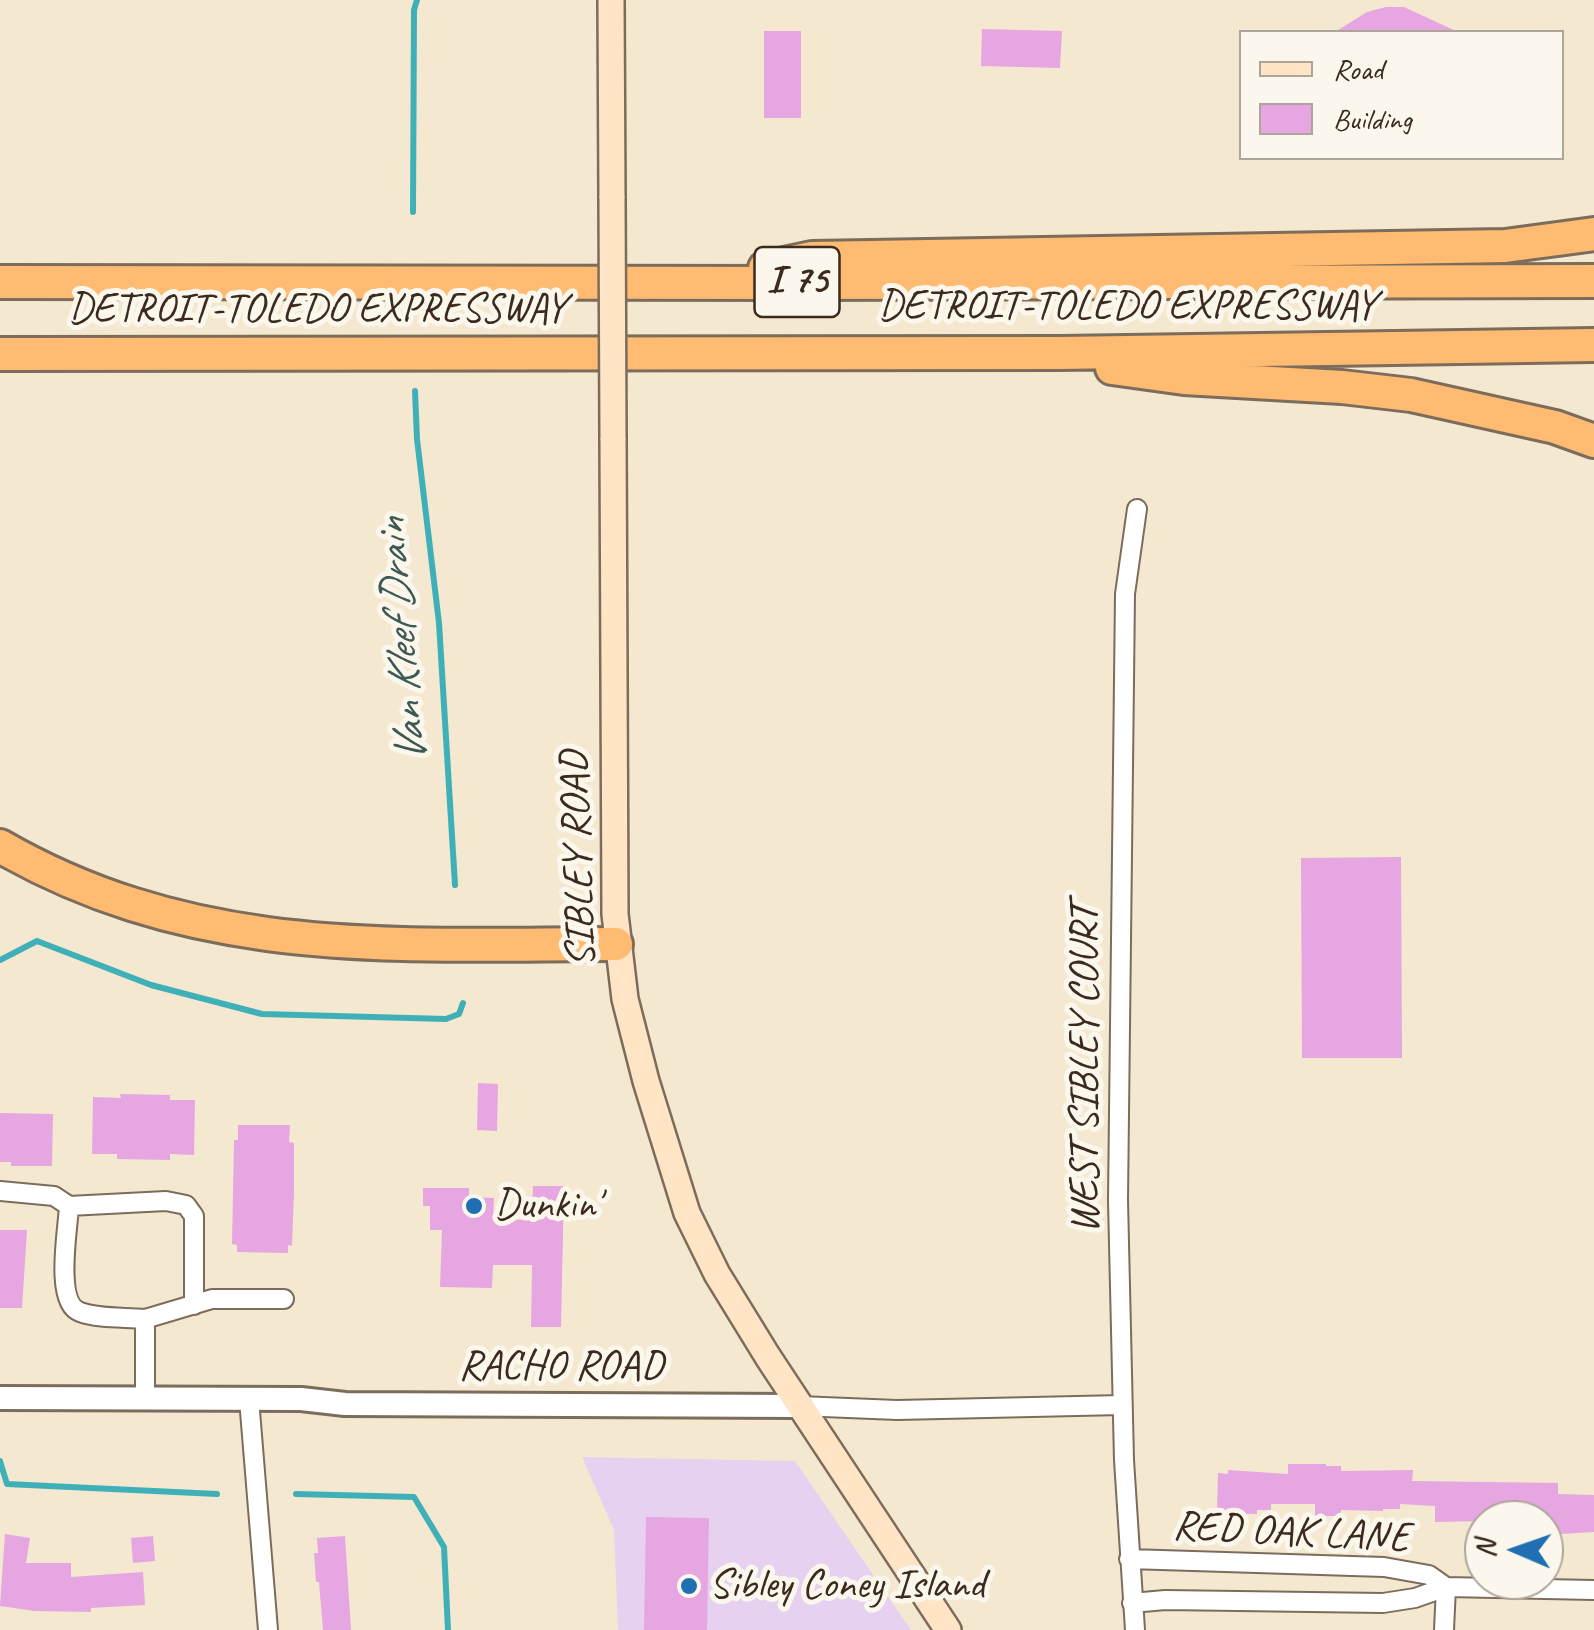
<!DOCTYPE html>
<html>
<head>
<meta charset="utf-8">
<style>
	body { margin:0 }
	#map { position:relative; width:1594px; height:1630px; overflow:hidden; background:#f5e8d0; font-family:Caveat,sans-serif }
	canvas { display:block }
	.legend { position:absolute; left:1239px; top:30px; width:325px; height:130px; box-sizing:border-box; background:#fbf7ec; border:2px solid #aea59a; margin:0; padding:12px 18px; list-style:none; font-size:30px; color:#3b2a1e }
	.legend li { display:flex; align-items:center; gap:20px; height:50px }
	.legend b { width:50px; border:2px solid #aea59a }
	.north { position:absolute; left:1464px; top:1500px; width:100px; height:100px; box-sizing:border-box; background:#fbf7ec; border:2px solid #aea59a; border-radius:50%; rotate:272deg; font-size:28px; font-weight:700; line-height:40px; text-align:center; color:#3b2a1e }
	.north::after { content:''; display:block; margin:auto; width:35px; height:45px; background:#1f6fb2; clip-path:polygon(50% 0,100% 100%,50% 72%,0 100%) }
</style>
</head>
<body>
<div id="map">
<canvas width="1594" height="1630"></canvas>
<ul class="legend">
<li><b style="height:12px;background:#ffe4c6"></b>Road</li>
<li><b style="height:28px;background:#e5a6e1"></b>Building</li>
</ul>
<div class="north">N</div>
</div>
<script>
const g = document.querySelector('canvas').getContext('2d');
g.lineJoin = 'round';
function fillPath(path, color) { g.fillStyle = color; g.fill(path, 'evenodd'); }
function strokePath(path, color, width, dash) { g.strokeStyle = color; g.lineWidth = width; g.lineCap = dash ? 'butt' : 'round'; g.setLineDash(dash || []); g.stroke(path); }
function label(font, color, halo, rows, align = 'center') {
  g.font = font + ' Caveat,sans-serif'; g.lineWidth = 10; g.setLineDash([]); g.textBaseline = 'middle'; g.strokeStyle = halo; g.fillStyle = color; for (const [text, x, y, turn = 0] of rows) {
    g.save(); g.translate(x, y); g.rotate((+turn || 0) * Math.PI / 180); g.textAlign = isNaN(turn) ? turn : align; if (halo) g.strokeText(text, 0, 0); g.fillText(text, 0, 0); g.restore();
  }
}
fillPath(new Path2D(`
	M582,1457L795,1461L911,1630H618L614,1530Z`), '#e6d2f0');
strokePath(new Path2D(`
	M413,212L414,10L417,0
	M415,391L417,439L439,623L455,885
	M0,960L37,941L151,985L262,1014L446,1019L459,1014L463,1003
	M0,1461L7,1484L217,1494
	M296,1494L414,1497L444,1547L448,1630`), '#40b0b8', 6);
fillPath(new Path2D(`
	M1386,7H1404L1458,32H1335L1367,12Z
	M982,29L1062,31L1060,68L981,66Z
	M764,31H801V118H764Z
	M1401,857L1402,1058H1302L1301,858Z
	M478,1083L498,1084L497,1131L477,1130Z
	M120,1094L170,1095V1100H195L194,1155L170,1154V1160L117,1159V1154H92L93,1097L121,1098Z
	M0,1113L53,1114L52,1166H11V1162H0Z
	M238,1125H290L289,1142L294,1143V1192L292,1246L288,1245V1253L237,1252V1245L232,1244L234,1140H238Z
	M533,1186H564L561,1327H531L532,1265H493L492,1288L440,1287L442,1230H430V1206H423V1188H469V1197L494,1198L493,1219L532,1220Z
	M0,1230H27L22,1308H0Z
	M1288,1464H1326V1466H1341V1471L1413,1470L1412,1481L1558,1483V1494L1594,1495V1532L1544,1535V1520L1435,1522V1506L1400,1504V1509H1383V1511L1341,1510L1340,1516H1315V1504H1271V1510H1257V1514L1217,1513L1218,1473L1228,1474V1470L1288,1474Z
	M646,1517L709,1518L707,1630H644Z
	M5,1534L30,1538L26,1563H71V1577L143,1572L145,1605L91,1608V1612L34,1611L0,1606Z
	M153,1536L155,1561L133,1563L131,1538Z
	M345,1536L351,1630H323L319,1582H316L314,1553H318L317,1538Z`), '#e5a6e1');
const minor = new Path2D(`
	M0,1191L54,1196L69,1206C68,1229 54,1303 80,1312C99,1319 125,1317 145,1319
	M69,1206L166,1201L186,1205L194,1216V1305
	M249,1399L268,1630
	M145,1400V1319L212,1299H284
	M799,1406L897,1410L1122,1405
	M1129,1559L1384,1567L1429,1575L1446,1587
	M1132,1603L1165,1600L1383,1603L1415,1598L1446,1587L1594,1590
	M1135,1630L1124,1460L1118,1200L1125,594L1137,509
	M1444,1630L1446,1587`);
const tertiary = new Path2D(`
	M0,1398L301,1399L345,1404L799,1406`);
const secondary = new Path2D(`
	M611,0L612,198
	M613,438L615,914L625,999L646,1081L687,1213L717,1274L768,1357L948,1630`);
const motorway = new Path2D(`
	M765,268L812,258L1505,246L1594,234
	M0,282C531,286 1063,281 1594,281
	M0,354L1060,353L1594,345
	M1112,368L1184,378L1342,387L1411,395L1555,427L1594,441
	M0,846C198,960 397,944 616,944`);
strokePath(minor, '#7c6c5c', 22);
strokePath(tertiary, '#7c6c5c', 28);
strokePath(secondary, '#7c6c5c', 30);
strokePath(motorway, '#7c6c5c', 38);
strokePath(minor, '#fff', 18);
strokePath(tertiary, '#fff', 22);
strokePath(secondary, '#ffe4c6', 25);
strokePath(motorway, '#febb71', 32);
const secondaryBridge = new Path2D(`
	M612,198L613,438`);
strokePath(secondaryBridge, '#7c6c5c', 30, []);
strokePath(secondaryBridge, '#ffe4c6', 25);
for (const [x, y, r, color] of [
	[474,1206,10,"#1f6fb2"],
	[689,1586,10,"#1f6fb2"]
]) { const dot = new Path2D(); dot.arc(x, y, r, 0, 2 * Math.PI); g.fillStyle = color; g.fill(dot); strokePath(dot, '#fbf7ec', 4); }
for (const [x, y, w] of [
	[797,282,85]
]) { const box = new Path2D(); box.roundRect(x - w / 2, y - 35, w, 70, 8); g.fillStyle = '#fbf7ec'; g.fill(box); strokePath(box, '#3b2a1e', 2.5); }
label('bold 40px', '#3b2a1e', null, [
	["I 75",797,282]
]);
label('42px', '#3b2a1e', '#fbf7ec', [
	["DETROIT-TOLEDO EXPRESSWAY",1127,307],
	["DETROIT-TOLEDO EXPRESSWAY",317,310],
	["SIBLEY ROAD",579,859,-92],
	["WEST SIBLEY COURT",1086,1069,-90],
	["RACHO ROAD",561,1367],
	["RED OAK LANE",1291,1533,3]
]);
label('42px', '#3b2a1e', '#fbf7ec', [
	["Dunkin'",494,1206],
	["Sibley Coney Island",709,1586]
], 'left');
label('italic 45px', '#3d5954', '#fbf7ec', [
	["Van Kleef Drain",403,641,-95]
]);
</script>
</body>
</html>
